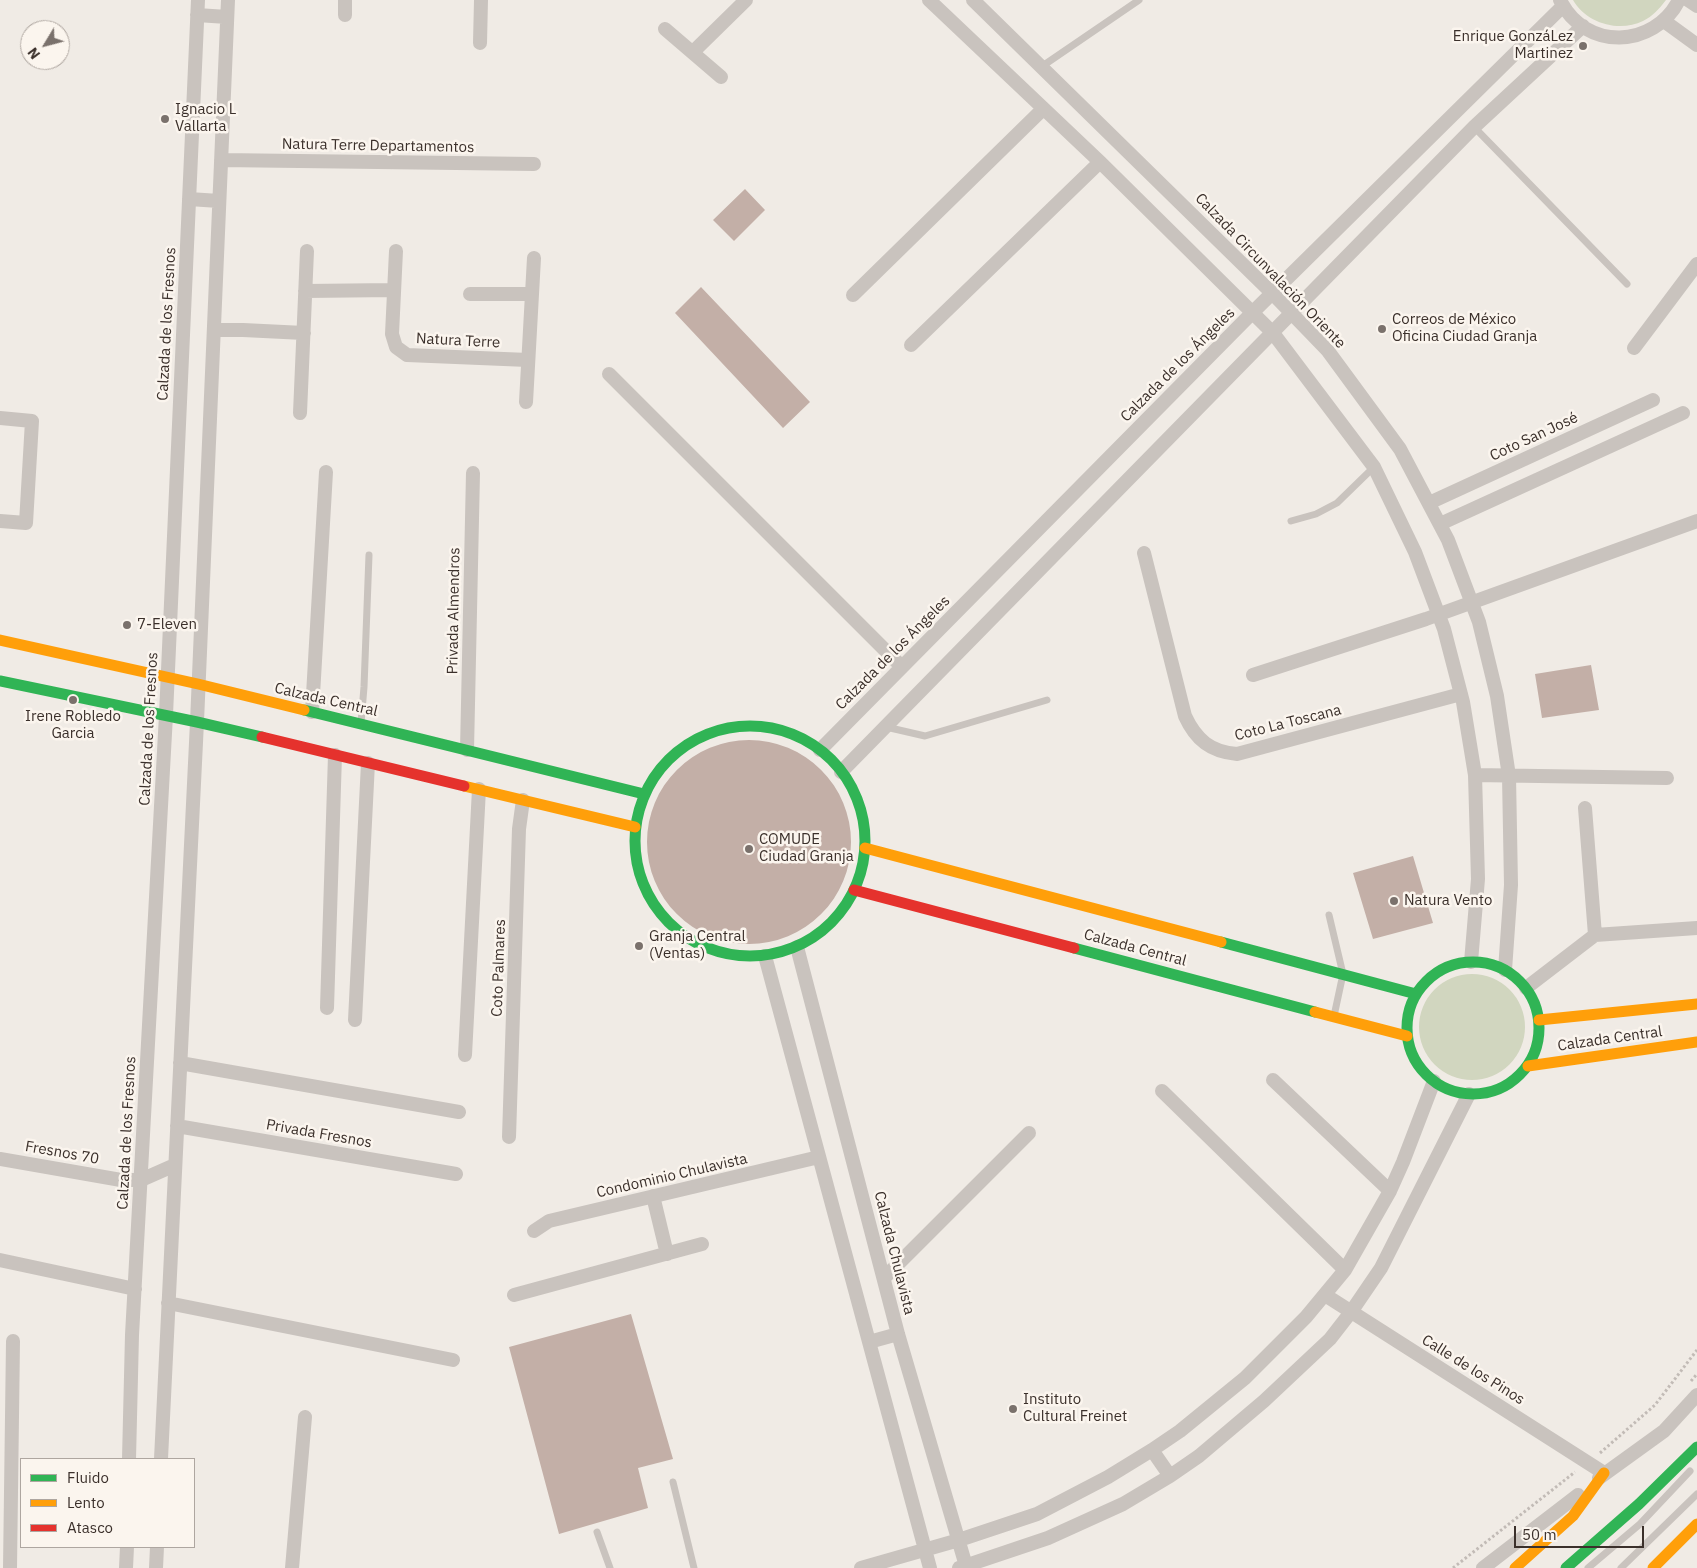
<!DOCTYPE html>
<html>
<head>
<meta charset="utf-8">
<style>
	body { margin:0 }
	#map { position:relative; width:1697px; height:1568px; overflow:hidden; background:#f0ebe5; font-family:"IBM Plex Sans",sans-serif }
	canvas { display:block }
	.legend { position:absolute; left:20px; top:1458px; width:175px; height:90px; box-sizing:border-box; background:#fbf5ee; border:1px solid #aea6a0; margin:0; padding:6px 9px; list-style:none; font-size:15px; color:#3b302b }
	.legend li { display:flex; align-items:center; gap:10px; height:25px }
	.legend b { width:25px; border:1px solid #aea6a0 }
	.north { position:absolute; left:20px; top:20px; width:50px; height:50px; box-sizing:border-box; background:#fbf5ee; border:1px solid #aea6a0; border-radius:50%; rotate:233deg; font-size:14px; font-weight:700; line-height:20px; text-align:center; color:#3b302b }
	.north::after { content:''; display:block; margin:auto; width:18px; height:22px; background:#7a716c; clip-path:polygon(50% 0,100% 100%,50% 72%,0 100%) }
	.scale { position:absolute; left:1514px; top:1526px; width:130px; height:22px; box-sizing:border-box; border:2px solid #3b302b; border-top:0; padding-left:6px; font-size:15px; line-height:18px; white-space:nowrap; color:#3b302b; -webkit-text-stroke:4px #fbf5ee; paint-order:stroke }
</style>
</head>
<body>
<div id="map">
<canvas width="1697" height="1568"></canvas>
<ul class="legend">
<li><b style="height:6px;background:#30b455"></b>Fluido</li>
<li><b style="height:6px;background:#ff9f0a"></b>Lento</li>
<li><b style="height:6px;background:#e5322d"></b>Atasco</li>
</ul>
<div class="north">N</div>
<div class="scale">50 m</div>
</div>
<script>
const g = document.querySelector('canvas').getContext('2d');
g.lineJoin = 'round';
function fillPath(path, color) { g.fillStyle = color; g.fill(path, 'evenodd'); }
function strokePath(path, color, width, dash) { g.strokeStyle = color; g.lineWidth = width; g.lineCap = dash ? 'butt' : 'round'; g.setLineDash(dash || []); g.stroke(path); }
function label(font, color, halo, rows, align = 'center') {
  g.font = font + ' "IBM Plex Sans",sans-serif'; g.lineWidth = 5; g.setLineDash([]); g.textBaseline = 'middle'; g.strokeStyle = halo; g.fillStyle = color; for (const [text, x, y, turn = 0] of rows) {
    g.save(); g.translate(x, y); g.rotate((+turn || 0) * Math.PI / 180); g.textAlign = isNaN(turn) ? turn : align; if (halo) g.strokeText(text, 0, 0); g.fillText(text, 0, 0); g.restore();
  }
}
fillPath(new Path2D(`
	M1573,0H1666C1659,9 1653,16 1643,21C1619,33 1586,23 1573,0Z
	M1419 1027a53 53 0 1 1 106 0a53 53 0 1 1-106 0Z`), '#d1d6bf');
fillPath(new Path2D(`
	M745,189L765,210L734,241L713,220Z
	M701,287L810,402L783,428L675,313Z
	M1591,665L1599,710L1542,718L1535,674Z
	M647 842a102 102 0 1 1 204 0a102 102 0 1 1-204 0Z
	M1413,856L1433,923L1373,939L1353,873Z
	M631,1314L673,1459L638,1468L648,1508L559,1534L509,1347Z`), '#c3afa7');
strokePath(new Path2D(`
	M1691,1381L1697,1374
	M1600,1453L1655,1405L1697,1350
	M1453,1568L1575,1472`), '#c2bbb6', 3, [2.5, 2.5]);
strokePath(new Path2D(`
	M1041,67L1139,0
	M1474,127L1627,284
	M1291,521L1316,514L1337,503L1374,467
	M361,723L364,687L369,555
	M886,727L925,736L1047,700
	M1329,915L1343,974L1334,1016
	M673,1482L694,1568
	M597,1532L610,1568
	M1588,1568L1640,1524L1690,1471
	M1621,1568L1697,1494`), '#c9c3be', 7);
strokePath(new Path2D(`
	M929,0L1100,162L1273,333L1374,467L1415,552L1444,629L1463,702L1475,775L1478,879L1471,962
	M973,0L1272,293L1328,351L1400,449L1448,540L1479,622L1497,696L1509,776L1511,885L1505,970
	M1560,0C1585,51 1654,49 1679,0
	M1688,0L1697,6
	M197,15L227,17
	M345,15V0
	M1664,21L1697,45
	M665,29L721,77
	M480,43L481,0
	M693,52L746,0
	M221,160L534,164
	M189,199L219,201
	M396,251L392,334L396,347L407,355L528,360
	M305,291L394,290
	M470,294H532
	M853,295L1043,109
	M214,330H243L304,333
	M911,345L1100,162
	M1634,348L1697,264
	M609,374L902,667
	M526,402L534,258
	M300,413L307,251
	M0,418L32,421L26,523L0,521
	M1429,503L1653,400
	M1440,524L1683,413
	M1144,553L1185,716C1196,740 1211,752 1237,754L1461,694
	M1253,675L1426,619L1697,521
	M312,712L326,472
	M467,750L473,473
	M820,750L1252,313L1563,6
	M841,772L1474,127L1583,26
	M1475,775L1667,778
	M1585,808L1595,935
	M797,947L898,1334L966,1566
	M765,956L930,1568
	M1526,988L1595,935L1697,928
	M327,1008L335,755
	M355,1020L368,763
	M465,1055L479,789
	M180,1063L459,1112
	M1273,1080L1390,1191
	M1162,1091L1345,1270
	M177,1126L456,1174
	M509,1137L519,829L523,800
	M0,1159L121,1180H141L175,1165
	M653,1196L667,1254
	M534,1231L549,1221L819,1157
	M0,1260L135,1289
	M884,1278L1029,1133
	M514,1295L702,1244
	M1325,1295L1604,1473
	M168,1303L453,1360
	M869,1342L898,1334
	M1152,1450L1170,1476
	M129,1459L132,1335L166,715L198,0
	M161,1459L197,722L228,0
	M1599,1478L1664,1431L1697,1395
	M10,1568L13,1341
	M126,1568L127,1547
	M156,1568L157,1547
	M292,1568L305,1417
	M861,1568L959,1540L1037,1514L1108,1477L1152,1450L1180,1431L1245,1378L1306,1317L1345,1270L1390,1191L1403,1162L1434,1081
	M959,1568L1048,1538L1123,1504L1170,1476L1199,1456L1264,1401L1330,1339L1351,1312L1381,1268L1469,1094
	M1483,1568L1578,1495`), '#c9c3be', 14);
strokePath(new Path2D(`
	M0,681L197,722L262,737
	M304,710L644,794
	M635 841a115 115 0 1 1 230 0a115 115 0 1 1-230 0Z
	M1221,942L1416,994
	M1074,948L1315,1012
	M1407 1028a66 66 0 1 1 132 0a66 66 0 1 1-132 0Z
	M1566,1568L1639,1504L1697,1447`), '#30b455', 11);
strokePath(new Path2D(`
	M0,640L198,684L304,710
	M464,786L635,827
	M865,848L1221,942
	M1315,1012L1407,1036
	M1539,1020L1697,1004
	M1528,1066L1697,1042
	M1515,1568L1573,1516L1604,1473
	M1653,1568L1697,1524`), '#ff9f0a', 11);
strokePath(new Path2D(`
	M262,737L464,786
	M854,890L1074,948`), '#e5322d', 11);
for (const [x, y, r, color] of [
	[1583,46,5,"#7a716c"],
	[165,119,5,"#7a716c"],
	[1382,329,5,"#7a716c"],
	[127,625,5,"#7a716c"],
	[73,700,5,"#7a716c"],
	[749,849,5,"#7a716c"],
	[1394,901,5,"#7a716c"],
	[639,946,5,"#7a716c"],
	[1013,1409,5,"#7a716c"]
]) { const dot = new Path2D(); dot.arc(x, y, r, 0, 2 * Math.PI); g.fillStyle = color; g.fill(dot); strokePath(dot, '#fbf5ee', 2); }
label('15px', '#3b302b', '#fbf5ee', [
	["Enrique GonzáLez",1573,37,"right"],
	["Martinez",1573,54,"right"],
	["Ignacio L",175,110],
	["Vallarta",175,127],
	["Correos de México",1392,320],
	["Oficina Ciudad Granja",1392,337],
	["7-Eleven",137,625],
	["Irene Robledo",73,717,"center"],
	["Garcia",73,734,"center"],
	["COMUDE",759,840],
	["Ciudad Granja",759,857],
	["Natura Vento",1404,901],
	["Granja Central",649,937],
	["(Ventas)",649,954],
	["Instituto",1023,1400],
	["Cultural Freinet",1023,1417]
], 'left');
label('15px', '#3b302b', '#fbf5ee', [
	["Natura Terre Departamentos",378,146,1],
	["Calzada Circunvalación Oriente",1270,271,46],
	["Calzada de los Fresnos",167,324,-87],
	["Natura Terre",458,341,3],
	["Calzada de los Ángeles",1178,365,-45],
	["Coto San José",1534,437,-25],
	["Privada Almendros",454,611,-89],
	["Calzada de los Ángeles",893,653,-45],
	["Calzada Central",326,700,13],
	["Coto La Toscana",1288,723,-14],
	["Calzada de los Fresnos",149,729,-87],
	["Calzada Central",1135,948,15],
	["Coto Palmares",499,968,-88],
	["Calzada Central",1610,1039,-8],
	["Calzada de los Fresnos",127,1133,-87],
	["Privada Fresnos",319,1134,10],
	["Fresnos 70",62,1153,10],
	["Condominio Chulavista",672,1176,-13],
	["Calzada Chulavista",894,1253,76],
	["Calle de los Pinos",1473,1370,32]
]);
</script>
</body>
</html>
